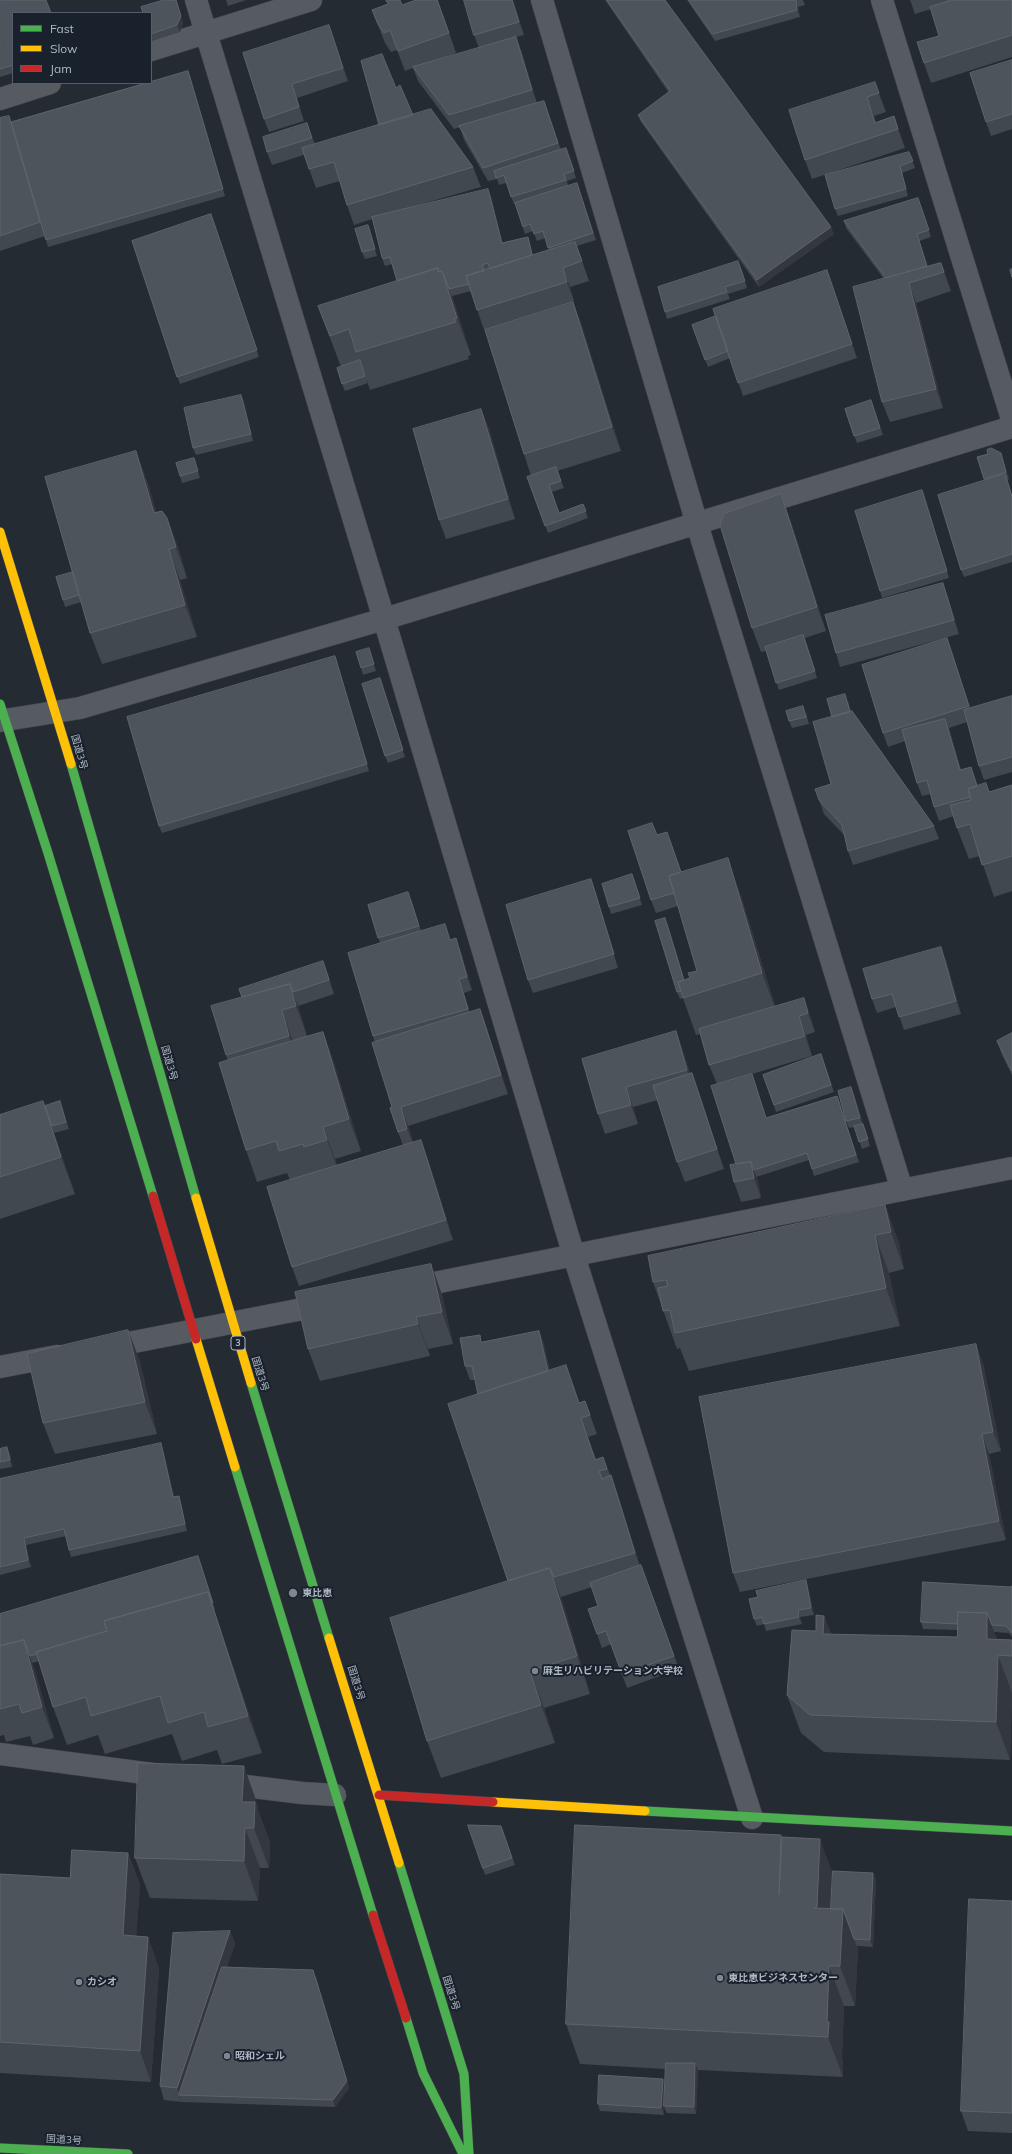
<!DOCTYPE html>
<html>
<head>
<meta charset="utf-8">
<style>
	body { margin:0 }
	#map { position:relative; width:1012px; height:2154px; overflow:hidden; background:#252b32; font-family:Mulish,sans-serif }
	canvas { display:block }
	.legend { position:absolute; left:12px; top:12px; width:140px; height:72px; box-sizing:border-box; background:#19222c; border:1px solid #555e69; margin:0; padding:5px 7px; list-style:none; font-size:12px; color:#aeb8c4 }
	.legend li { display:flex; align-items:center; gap:8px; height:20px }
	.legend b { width:20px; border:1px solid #555e69 }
</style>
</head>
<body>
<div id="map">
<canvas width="1012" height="2154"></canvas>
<ul class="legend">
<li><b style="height:5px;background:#4caf50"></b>Fast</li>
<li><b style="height:5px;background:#ffc107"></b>Slow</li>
<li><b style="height:5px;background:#c62828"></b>Jam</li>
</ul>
</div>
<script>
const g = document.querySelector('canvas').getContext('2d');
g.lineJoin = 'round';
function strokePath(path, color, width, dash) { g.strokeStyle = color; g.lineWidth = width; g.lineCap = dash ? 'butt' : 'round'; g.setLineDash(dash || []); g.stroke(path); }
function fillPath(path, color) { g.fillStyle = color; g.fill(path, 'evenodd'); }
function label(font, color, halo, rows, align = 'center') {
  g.font = font + ' Mulish,"Noto Sans JP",sans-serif'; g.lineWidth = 4; g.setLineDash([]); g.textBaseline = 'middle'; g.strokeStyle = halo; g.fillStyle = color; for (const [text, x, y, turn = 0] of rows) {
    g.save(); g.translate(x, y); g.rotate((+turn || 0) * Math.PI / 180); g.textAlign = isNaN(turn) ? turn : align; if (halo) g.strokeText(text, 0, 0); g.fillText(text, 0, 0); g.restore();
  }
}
const street = new Path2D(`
	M196,0L384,619L574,1256L752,1818
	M542,0L697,524L902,1190
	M882,0L1012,419
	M151,50L311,0
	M0,99L50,83
	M0,721L80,708L384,619L1012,427
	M409,1288L1012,1168
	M103,1348L328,1304
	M0,1367L57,1356
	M0,1754L167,1776
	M221,1783L302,1793L335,1795`);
const fast = new Path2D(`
	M0,704L48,853L153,1196
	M71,764L196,1198
	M251,1383L329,1638
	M235,1467L373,1915
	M645,1811L1012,1831
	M399,1863L464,2074L469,2154
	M406,2018L423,2073L463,2154
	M0,2148L128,2154`);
const slow = new Path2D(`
	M0,532L71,764
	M196,1198L251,1383
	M196,1339L235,1467
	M329,1638L399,1863
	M493,1802L645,1811`);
const jam = new Path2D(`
	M153,1196L196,1339
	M379,1795L493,1802
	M373,1915L406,2018`);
strokePath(street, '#42474c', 23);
strokePath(fast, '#42474c', 10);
strokePath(slow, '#42474c', 10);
strokePath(jam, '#42474c', 10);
strokePath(street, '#565a61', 22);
strokePath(fast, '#4caf50', 9);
strokePath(slow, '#ffc107', 9);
strokePath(jam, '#c62828', 9);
fillPath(new Path2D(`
	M0,0L13,13V73L0,77Z
	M226,0H246L228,6Z
	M438,0L456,53L426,64L479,48L474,35L464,0H513L524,35L516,37L521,50L537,103L544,101L561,150L566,148L576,178L567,181L568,186L577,183L596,240L577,246L589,281L570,287L574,301L484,330L471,291L452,296L471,355L468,356L469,359L370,390L366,378L368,383L345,391L342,384L341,367L318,306L397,281L392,264L385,266L384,264L382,257L372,219L354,225L347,205L340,181L316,188L304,155L272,165L267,152L312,137L315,144L379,125L396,88L413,115L473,167L481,187L408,208L491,196L502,243L528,237L533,255L549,250L545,238L537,241L533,231L525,234L515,204H514L506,183L499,185L497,179L488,181L464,140L460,127L454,129L418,81L413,68L405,71L397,50L391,52L385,43L372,10Z
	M605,0H665L834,234L759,287L641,122L638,115L669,93Z
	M687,0H803L805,5L798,7L800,17L715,41Z
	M910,0H1012V57L931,83L924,63L939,36L931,9L915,14Z
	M151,13L183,23L180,32L152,41L151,38Z
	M329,25L348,81L297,98L304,121L269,132L264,119Z
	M1012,60V129L991,136L986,122Z
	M188,71L225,196L48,247L45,236L0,251V118L11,122Z
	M875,82L886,112L874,116L876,122L894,116L905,148L812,179L805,160Z
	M909,152L915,168L902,173L908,196L838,216L835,209Z
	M918,198L931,237L919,241L927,266L941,263L951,291L916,303L943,408L890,422L882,402L884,279L846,228L844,221Z
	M211,214L259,357L180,384L132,241Z
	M368,225L377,256L365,259L362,252Z
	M741,268L747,288L728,294L730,299L667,319L665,312Z
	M832,284L857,358L743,396L730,358L708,367L692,325Z
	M573,302L582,326L621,451L557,471L564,488L552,492L559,513L583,504L588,518L548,533L527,477L531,476L524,454Z
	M241,395L244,402L253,441L196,455L193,448Z
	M871,400L883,435L857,443L845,409Z
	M481,409L489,429L515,519L446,539L439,520Z
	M977,457L1003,460L1009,479L1007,480L1012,495V562L964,577L961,570L985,480Z
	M194,458L200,478L182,483L180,476Z
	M148,483L156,513L167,518L179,550L187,578L180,580L197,637L102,664L90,633L81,602L65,607L63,600L73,572Z
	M922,490L949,578L882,598L880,591Z
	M790,519L826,631L805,638L817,678L779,690L766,651L761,652L752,628Z
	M948,597L959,634L840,667L836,653Z
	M952,652L970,708L1012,696V772L984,780L979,766L967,722L949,728L961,770L971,767L978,786L989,792L1012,785V891L994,897L980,856L969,859L957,828L954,816L939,821L934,807L931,794L922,796L917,783L905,741L888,747L883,733Z
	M371,655L376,671L363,675L361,668Z
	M337,663L369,771L162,833L159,826Z
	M380,678L405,757L388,763L385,756Z
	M848,701L851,712L934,826L939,839L853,865L848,851L845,836L824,814L819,800L831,784L832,717Z
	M806,713L809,724L792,728L789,721Z
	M657,835L672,846L681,872L741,896L775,1006L804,998L815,1032L806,1035L812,1056L752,1074L766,1118L837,1096L859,1162L814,1176L809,1160L756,1177L758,1181L761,1198L741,1202L734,1182L736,1164L752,1074L717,1084L709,1065L700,1034L696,1035L683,998L680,999L677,992L668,925L684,980L690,978L697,971L678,906L656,913L651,900Z
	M632,874L642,905L611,914L609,907Z
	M591,879L596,893L618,968L533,993L528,980Z
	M411,899L421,931L451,940L461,952L472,990L464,993L470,1012L480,1009L487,1029L508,1094L408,1126L413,1142L428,1159L453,1240L299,1286L292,1267L290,1180L287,1173L257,1182L246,1150L228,1061L226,1055L242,997L328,974L334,994L298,1006L307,1036L323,1032L334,1063L361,1151L335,1159L337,1165L403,1145L398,1132L392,1107L373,1036L380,943L368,905Z
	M946,960L961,1014L904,1030L896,1007L877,1013L872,999Z
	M676,1031L683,1051L690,1074L699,1093L724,1169L685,1182L677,1162L658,1100L633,1107L638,1124L605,1134L598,1114Z
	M1012,1033V1075L1002,1055L997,1041Z
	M821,1054L834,1092L776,1112L763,1075Z
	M854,1094L863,1124L870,1146L862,1149L855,1127L849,1128L846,1121Z
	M60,1101L69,1129L54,1133L75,1194L0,1219V1115L45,1106Z
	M885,1205L899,1243L904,1269L889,1273L900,1326L689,1371L680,1348L677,1349L653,1282Z
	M431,1264L442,1295L453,1344L428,1349L430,1356L320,1381L308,1349Z
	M128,1330L140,1362L157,1434L55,1454L43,1423Z
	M539,1331L544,1345L550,1371L573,1385L579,1403L585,1401L597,1434L588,1437L596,1459L603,1457L618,1495L640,1566L641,1565L679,1669L627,1688L611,1644L602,1648L597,1634L598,1606L592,1587L561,1597L590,1694L544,1708L555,1743L441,1778L427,1741L508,1581L475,1380H470L465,1366L483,1342Z
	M983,1363L1001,1451L989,1454L1006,1540L740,1592L733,1573Z
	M0,1449L10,1454L12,1467L0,1469Z
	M163,1450L174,1497L179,1496L181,1503L187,1531L71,1557L69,1550L66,1536L26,1545L31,1567L0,1575V1479Z
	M198,1556L215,1610H214L221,1630L262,1753L222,1764L217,1750L182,1761L172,1734L105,1754L98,1735L67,1745L53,1707L39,1661L32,1663L35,1671L54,1738L33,1745L30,1736L6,1742L4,1735L0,1736V1614Z
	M806,1580L808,1587L814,1615L800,1617L802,1624L766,1631L764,1624L757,1626L754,1619L758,1597Z
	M1012,1586V1637L1009,1633L994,1632L997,1639L1012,1640V1693L1010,1760L824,1752L801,1733L787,1695L816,1631L824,1616L831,1634L957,1637V1630L923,1629L921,1622L1010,1587Z
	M258,1806V1811L270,1842L269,1868H260L258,1901L150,1898L135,1858Z
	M468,1825L501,1826L515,1865L485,1875Z
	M781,1835L782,1837L833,1873H873L876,1880L873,1947L857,1946L858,1950L855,2006H844L842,2057L843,2062V2077L698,2070L696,2114L667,2113L664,2107V2115L600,2111L598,2104L663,2079L665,2084V2069L580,2064L566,2024Z
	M128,1853L140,1885L136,1936L148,1937L159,1969L151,2082L0,2073V1874L70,1878Z
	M1012,1901V2133L968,2131L961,2111Z
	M230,1931L235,1944L227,1967L316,1977L349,2088L335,2107L182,2102L164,2100L160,2086Z`), '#42484f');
fillPath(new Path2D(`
	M176,0L183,23L180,32L177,25Z
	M512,0H513L524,35L519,22Z
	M796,0L798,7L800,17L797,10Z
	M329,25L334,38L348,81L343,68Z
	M516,37L521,50L537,103L532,90Z
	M188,71L191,78L225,196L223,189Z
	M875,82L882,102L886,112L879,93Z
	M292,84L297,98L304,121L299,107Z
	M867,97L874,116L880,135L875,123Z
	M894,116L901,136L905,148L898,129Z
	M488,189L491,196L504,250L502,243Z
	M368,225L371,232L377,256L375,249Z
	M831,227L834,234L759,287L757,280Z
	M941,263L948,282L951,291L944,272Z
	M563,268L570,287L574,301L567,282Z
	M827,270L832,284L857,358L852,344Z
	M442,271L456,308L471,355L457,318Z
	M909,283L916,303L943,408L936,389Z
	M573,302L582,326L621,451L612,427Z
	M241,395L244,402L253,441L251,434Z
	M481,409L489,429L515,519L508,499Z
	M136,451L148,483L166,545L154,513Z
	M922,490L925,497L949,578L947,571Z
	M781,494L790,519L826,631L817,607Z
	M167,518L179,550L187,578L176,547Z
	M169,549L180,580L197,637L185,605Z
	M943,583L948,597L959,634L954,620Z
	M947,638L952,652L974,720L969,706Z
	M945,719L950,732L965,784L960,770Z
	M971,767L976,781L984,808L979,794Z
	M728,858L741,896L776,1011L762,973Z
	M591,879L596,893L618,968L614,954Z
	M665,918L668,925L689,996L686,989Z
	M456,938L461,952L472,990L467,977Z
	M941,947L946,960L961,1014L956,1001Z
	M323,961L328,974L334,994L329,980Z
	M459,979L464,993L473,1022L468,1009Z
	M290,984L301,1015L308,1038L296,1006Z
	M804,998L811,1017L815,1032L808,1013Z
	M480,1009L487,1029L508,1094L501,1075Z
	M282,1010L293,1042L300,1068L289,1036Z
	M799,1016L806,1035L812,1056L805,1036Z
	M676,1031L683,1051L694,1090L687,1070Z
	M323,1032L334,1063L361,1151L349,1119Z
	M692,1073L699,1093L724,1169L717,1149Z
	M626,1087L633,1107L638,1124L631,1105Z
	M851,1087L854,1094L863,1125L860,1118Z
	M43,1101L56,1138L75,1194L61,1157Z
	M401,1107L408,1126L415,1148L407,1129Z
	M323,1127L335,1159L339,1172L327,1140Z
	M421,1140L428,1159L453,1240L446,1220Z
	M751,1162L758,1181L761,1198L754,1178Z
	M885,1205L899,1243L904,1269L891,1232Z
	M875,1235L889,1273L900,1326L886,1288Z
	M431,1264L442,1295L453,1344L442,1312Z
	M416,1317L428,1349L430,1356L418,1324Z
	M128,1330L140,1362L157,1434L145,1402Z
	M539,1331L544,1345L553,1386L548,1373Z
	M976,1344L983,1363L1001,1451L993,1432Z
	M581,1418L588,1437L599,1471Z
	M982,1434L989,1454L1006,1540L999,1521Z
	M161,1443L163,1450L176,1504L173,1497Z
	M7,1447L10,1454L12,1467L10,1460Z
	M611,1475L618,1495L642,1572L635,1553Z
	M179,1496L181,1503L187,1531L185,1524Z
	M24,1538L26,1545L31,1567L28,1560Z
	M550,1568L564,1606L590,1694L577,1656Z
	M806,1580L808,1587L814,1615L811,1608Z
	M208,1592L221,1630L262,1753L248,1716Z
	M798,1610L802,1624L799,1617Z
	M987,1613L1001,1650L998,1655L1012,1693L1010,1760L996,1722L987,1639Z
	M824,1616L838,1653L823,1634Z
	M24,1640L35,1671L54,1738L42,1707Z
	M530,1671L544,1708L555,1743L541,1705Z
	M244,1766L258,1806V1811L270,1842L269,1868L254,1828L242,1802Z
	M245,1828L260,1868L258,1901L244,1861Z
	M820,1839L835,1880L832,1947L817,1907Z
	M128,1853L140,1885L134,1967L123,1935Z
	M873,1873L876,1880L873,1947L870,1940Z
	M843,1909L858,1950L855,2006L840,1966Z
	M230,1931L235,1944L184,2095H179L182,2102L177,2088Z
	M148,1937L159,1969L151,2082L140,2051Z
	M829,1966L844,2006L842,2057L843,2062V2077L828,2037L827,2022Z
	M313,1970L349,2088L335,2107L333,2100Z
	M695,2063L698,2070L696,2114L694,2107Z
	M663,2079L666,2086L664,2115L661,2108Z`), '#32383e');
const building = new Path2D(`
	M0,0H46L51,13H13V65L0,69Z
	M164,0H176L181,16L177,25L151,34V13H143L141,7Z
	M386,0H400L402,5L416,0H437L449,33L398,51L390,30L384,33L378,24L372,10L388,4Z
	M464,0H512L519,22L474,35Z
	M607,0H665L831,227L757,280L638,115L670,91Z
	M689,0H796L797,10L713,34Z
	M952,0H1012V35L924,63L917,42L939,36L930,7Z
	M329,25L343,68L292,84L299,107L264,119L243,53Z
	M516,37L532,90L449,115L413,67Z
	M382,54L396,88L400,85L413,115L379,125L361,61Z
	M1012,60V114L986,122L970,73Z
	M188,71L223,189L46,240L11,122L146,83H151V82Z
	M875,82L879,93L867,97L875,123L894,116L898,129L805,160L789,110Z
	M544,101L558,143L483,168L459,126Z
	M431,109L473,167L347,205L334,162L309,169L302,148Z
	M9,116L40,222L0,236V118Z
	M307,123L312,138L267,152L263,137Z
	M566,148L574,171L564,174L566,180L511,197L504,175L496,178L494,171Z
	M909,152L913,161L900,166L906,189L835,209L825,175Z
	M577,183L593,233L548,248L543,231L534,234L530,224L523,227L515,203Z
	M488,189L502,243L528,237L532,255L490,269L488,263L482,265L484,271L466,276L469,284L449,289L442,271L439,272L438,268L397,281L390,257L383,259L382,257L372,217Z
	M918,198L929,230L917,234L927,266L886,278L844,221Z
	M211,214L257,350L177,377L132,241Z
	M368,225L375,249L362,252L355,229Z
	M575,242L582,261L563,268L567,282L477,310L466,276Z
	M738,261L745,281L725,287L727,292L665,312L658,287Z
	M941,263L944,272L909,283L936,389L882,402L853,287Z
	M438,268V272L442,271L457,318L454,319L456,322L356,352L349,329L330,336L318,306Z
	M1012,269V277L1010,270Z
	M827,270L852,344L738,383L713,309Z
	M573,302L612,427L524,454L485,330Z
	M716,316L728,351L705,360L692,325Z
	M360,360L365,376L342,384L337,368Z
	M241,395L251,434L193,448L184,408Z
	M871,400L880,428L854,436L845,409Z
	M481,409L508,499L439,520L413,429Z
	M991,448L1001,453L1006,472L984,479L977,457L988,454L987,450Z
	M136,451L154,513L162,511L167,518L176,547L169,549L185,605L90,633L45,477Z
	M194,458L198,471L180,476L176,463Z
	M556,467L561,481L549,485L559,513L583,504L586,511L545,526L527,477Z
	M1005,474L1012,496V554L961,570L938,495Z
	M922,490L947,571L880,591L855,511Z
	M781,494L817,607L752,628L720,525L724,514Z
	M73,572L79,595L63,600L56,577Z
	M943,583L954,620L836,653L825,615Z
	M803,635L815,671L776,683L765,647Z
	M947,638L969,706L883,733L862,665Z
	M369,648L374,664L361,668L356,652Z
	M335,656L367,764L159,826L127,717Z
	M380,678L403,750L385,756L362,684Z
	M845,694L850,712L832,717L827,699Z
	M1012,696V757L979,766L964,710Z
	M803,706L806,717L789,721L786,711Z
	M852,711L934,826L848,851L842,825L819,800L815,789L831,784L813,722Z
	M945,719L960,770L971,767L977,786L968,789L970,797L934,807L927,780L917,783L902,730Z
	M986,783L989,792L1012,785V856L982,865L970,824L957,828L950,805L971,800L968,789Z
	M652,823L657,835L667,832L681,872L669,876L674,893L651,900L628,831Z
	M728,858L762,973L683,998L678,982L690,978L688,973L697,971L669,876Z
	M632,874L640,898L609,907L602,884Z
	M591,879L614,954L528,980L506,905Z
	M408,892L419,926L378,938L368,905Z
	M665,918L684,980L678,982L681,991L677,992L655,921Z
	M445,924L450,940L456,938L467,977L459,979L468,1009L373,1036L348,953Z
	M941,947L956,1001L899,1017L892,994L872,999L863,969Z
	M323,961L329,980L293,992L290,984L242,997L239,989Z
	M290,984L296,1006L282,1010L289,1036L226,1055L211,1006Z
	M804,998L808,1013L799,1016L805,1036L709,1065L699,1029Z
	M480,1009L501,1075L401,1107L407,1129L398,1132L390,1108L392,1107L372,1043Z
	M676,1031L687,1070L626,1087L631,1105L598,1114L582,1059Z
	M323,1032L349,1119L323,1127L327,1140L304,1147L303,1144L279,1151L276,1141L246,1150L219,1063Z
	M1012,1033V1071L997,1041Z
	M821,1054L831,1085L774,1105L763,1075Z
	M692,1073L717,1149L677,1162L653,1086Z
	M752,1074L766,1118L837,1096L856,1155L812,1169L807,1153L754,1170L751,1162L736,1164L711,1086Z
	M851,1087L860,1118L846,1121L838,1091Z
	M43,1101L61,1157L0,1177V1115Z
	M60,1101L66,1122L52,1126L45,1106Z
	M863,1124L868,1139L859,1142L854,1126Z
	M421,1140L446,1220L292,1267L267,1187Z
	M751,1162L754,1178L734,1182L730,1165Z
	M885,1205L891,1232L875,1235L886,1288L675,1333L670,1310L663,1311L658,1288L668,1286L666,1280L653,1282L648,1256Z
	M431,1264L442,1312L416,1317L418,1324L308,1349L295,1292Z
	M128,1330L145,1402L43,1423L27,1354Z
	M539,1331L548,1371L478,1394L472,1366H465L460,1338L480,1335L481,1342Z
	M976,1344L993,1432L982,1434L999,1521L733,1573L699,1397Z
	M566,1365L579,1403L585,1401L590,1415L581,1418L595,1460L603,1457L607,1469L599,1471L602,1479L611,1475L635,1553L554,1577L550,1568L508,1581L448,1404Z
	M161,1443L173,1497L179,1496L185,1524L69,1550L64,1529L24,1538L28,1560L0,1567V1479Z
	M7,1447L10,1460L0,1462V1449Z
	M198,1556L213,1603H212L208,1592L104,1621L107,1631L36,1652L37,1654L30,1656L24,1640L0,1646V1614Z
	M641,1565L674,1656L622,1674L606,1631L597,1634L588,1609L598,1606L590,1583Z
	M550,1568L577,1656L530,1671L541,1705L427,1741L390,1618Z
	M806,1580L811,1608L798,1610L799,1617L764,1624L762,1617L754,1619L749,1599L758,1597L756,1591Z
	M923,1582L1010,1587L1012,1586V1633L1006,1626L992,1625L987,1613L958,1612L957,1624L921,1622Z
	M208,1592L248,1716L208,1727L204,1712L168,1723L160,1696L91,1716L86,1697L53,1707L36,1652L107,1631L104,1621Z
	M958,1612L987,1613V1639L1012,1640V1656L998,1655L996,1722L810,1715L787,1695L792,1630L816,1631V1615L824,1616L823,1634L957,1637Z
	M24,1640L42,1707L22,1713L19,1704L0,1709V1646Z
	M138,1763L244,1766L242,1802H255L254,1828H245L244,1861L135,1858Z
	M468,1825L501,1826L512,1858L483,1868Z
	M575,1825L781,1835L779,1895L782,1837L820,1839L817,1907L814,1908L843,1909L840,1966H829L827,2022H829L828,2037L566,2024Z
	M72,1850L128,1853L123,1935L148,1937L140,2051L0,2042V1874L70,1878Z
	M833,1871L873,1873L870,1940L854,1939L843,1909H831Z
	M969,1899L1012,1901V2113L961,2111Z
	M230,1931L177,2088L160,2086L173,1933Z
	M222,1967L313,1970L347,2081L333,2100L179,2095Z
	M666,2063H695L694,2107L664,2106Z
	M599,2075L663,2079L661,2108L598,2104Z`);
fillPath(building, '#4e545b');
strokePath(building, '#5d646c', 1);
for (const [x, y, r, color] of [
	[293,1593,5,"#7e8791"],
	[535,1671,4,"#7e8791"],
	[720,1978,4,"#7e8791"],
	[79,1982,4,"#7e8791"],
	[227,2056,4,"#7e8791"]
]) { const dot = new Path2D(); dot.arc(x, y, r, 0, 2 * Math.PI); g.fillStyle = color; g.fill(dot); strokePath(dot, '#19222c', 1.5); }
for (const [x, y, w] of [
	[238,1343,14]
]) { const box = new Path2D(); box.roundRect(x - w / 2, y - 7, w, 14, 3); g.fillStyle = '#19222c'; g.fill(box); strokePath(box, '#aeb8c4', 1); }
label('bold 9px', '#aeb8c4', null, [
	["3",238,1343]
]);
label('10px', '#aeb8c4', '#19222c', [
	["国道3号",79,752,74],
	["国道3号",169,1063,74],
	["国道3号",260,1374,73],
	["国道3号",356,1683,73],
	["国道3号",451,1993,73],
	["国道3号",64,2140,3]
]);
label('bold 10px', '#aeb8c4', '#19222c', [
	["東比恵",302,1593],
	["麻生リハビリテーション大学校",543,1671],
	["東比恵ビジネスセンター",728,1978],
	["カシオ",87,1982],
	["昭和シェル",235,2056]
], 'left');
</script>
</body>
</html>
